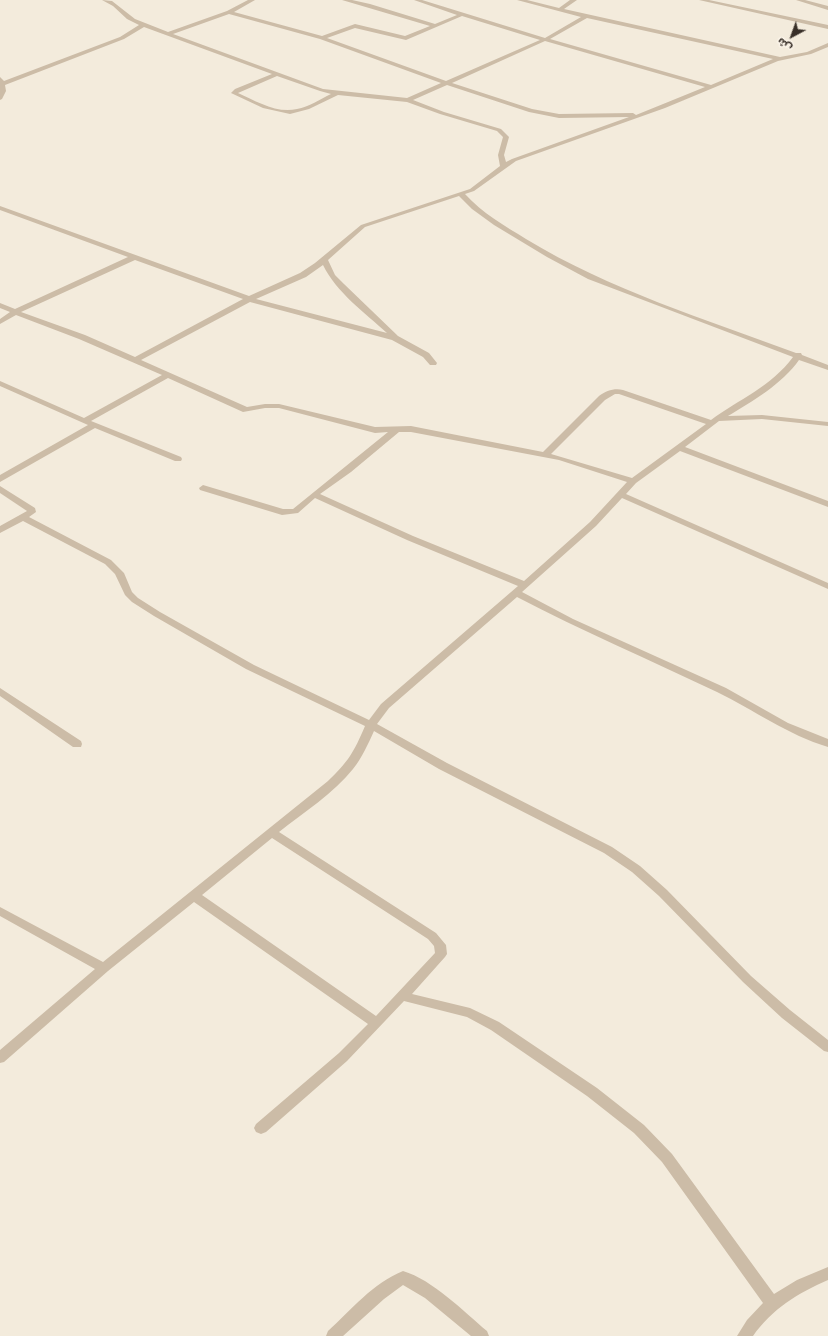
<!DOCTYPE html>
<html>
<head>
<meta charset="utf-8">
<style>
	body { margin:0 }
	#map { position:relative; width:828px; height:1336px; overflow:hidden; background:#f3ebdc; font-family:Arial,"Noto Sans Arabic",sans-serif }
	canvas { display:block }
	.north { position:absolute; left:772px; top:16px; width:40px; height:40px; -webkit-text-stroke:3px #fbf4e9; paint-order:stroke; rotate:221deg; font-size:11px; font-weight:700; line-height:16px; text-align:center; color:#382f28 }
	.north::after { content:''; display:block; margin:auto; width:14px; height:18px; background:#382f28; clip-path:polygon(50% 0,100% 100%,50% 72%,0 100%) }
</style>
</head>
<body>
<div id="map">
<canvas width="828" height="1336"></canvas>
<div class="north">ش</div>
</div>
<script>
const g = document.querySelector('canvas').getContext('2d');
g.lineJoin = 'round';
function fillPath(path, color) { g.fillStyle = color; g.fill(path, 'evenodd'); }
fillPath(new Path2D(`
	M102,0L112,1L135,19L168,32L227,11L248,0H255L234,12L322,36L355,24L405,36L430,26L342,0H352L370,4L435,24L457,15L414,0H422L545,38L581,17L517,0H527L559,8L570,0H577L564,9L780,57L807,52L828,43V47L811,54L778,61L665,108L516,161L474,191L465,194C482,213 505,226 526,239C610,290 705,319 796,353H801L802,355L828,365V370L799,360C782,384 753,401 728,416L762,415L828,422V426L762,419L719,421L685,447L828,501V507L680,451L636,483L626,494L828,583V589L622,498L596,526L522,592L573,619L726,688L788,723L828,739V747C788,735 754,710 717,692C650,660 582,631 517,597L389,708L377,724L447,763L612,847L640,866L667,890L751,976L790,1010L828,1040V1052L824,1051L782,1018L743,982L659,896L632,872L604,853L439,769L374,731C368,744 362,758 353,769C334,793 303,813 279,832L436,933L446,945L447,954L445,957L412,994L470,1008L499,1022L597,1088L644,1125L672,1154L774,1294L797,1280L828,1267V1280C798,1293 772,1309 753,1336H737L747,1320L763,1303L662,1162L634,1133L587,1096L491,1030L467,1017L404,1001L347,1061L266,1132L261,1134L256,1132L254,1128L256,1124L339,1053L368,1024L194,902L108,971L4,1062L0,1063V1050L95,969L0,916V907L103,962L328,781C348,762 354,752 365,726L246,669L154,616L132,602L125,595L115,574L105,564L23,521L0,533V526L27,511L0,493V486L35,508L36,512L29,517L111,560L124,573L132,592L138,598L160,612L254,665L369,720L381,704L518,586L407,540L315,498L298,513L282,515L200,490L199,488L203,485L283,509H293L388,432L375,433L279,408H265L243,412L168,378L91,421L181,457L182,459L181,461H175L95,428L0,482V475L88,425L0,386V381L84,418L162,375L79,339L16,315L0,324V319L10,312L0,308V303L15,309L128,257L0,210V206L249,296L300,273L315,263L361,225L470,189L500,166L498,155L503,137L497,131L440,114L407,102L338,95L309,109L290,114L263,108L231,93L235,89L272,74L144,27L124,39L5,85L6,91L2,99L0,100V77L4,81L120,37L139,25L127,19L113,6ZM229,14L320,39L441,83L407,98L323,89L173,34ZM462,16L540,40L446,81L327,38L355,28L406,40ZM587,18L773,59L711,85L550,39ZM545,41L705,87L636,115L633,113L559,114L532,109L452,83ZM277,76L320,91L331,94C320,99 309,107 297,109C277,114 256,101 238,93ZM447,85L529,112L559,118L629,117L512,159L506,162L504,155L509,137L501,129L444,112L413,100ZM459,196L472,209L494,225L547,257L588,279L793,357C772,386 738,400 711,420L623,390C614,388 606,391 599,396L543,452L411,426L375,427L279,404H265L247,407L141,360L250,302L392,340L423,357L430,365H436L437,363L429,353L398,336L344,284L335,275L328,260L365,227ZM135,260L243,299L135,357L85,335L21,312ZM323,265C336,292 365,313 387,333L256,299L306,277ZM615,394H619L706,424L632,478L551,454L605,400ZM399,432H411L559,460L627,482L590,522L524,581L413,536L320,494L351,472ZM272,838L428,939L434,946L435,953L376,1016L202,895Z
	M699,0H709L828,25V29Z
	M796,0H805L828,6V10Z
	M0,688L81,741L82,744L81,747H73L0,696Z
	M403,1271C433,1280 463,1311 487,1331L489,1336H471L425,1298L403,1285L384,1299L343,1336H326L328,1331C351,1310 373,1283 403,1271Z`), '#ccbca7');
</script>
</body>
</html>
